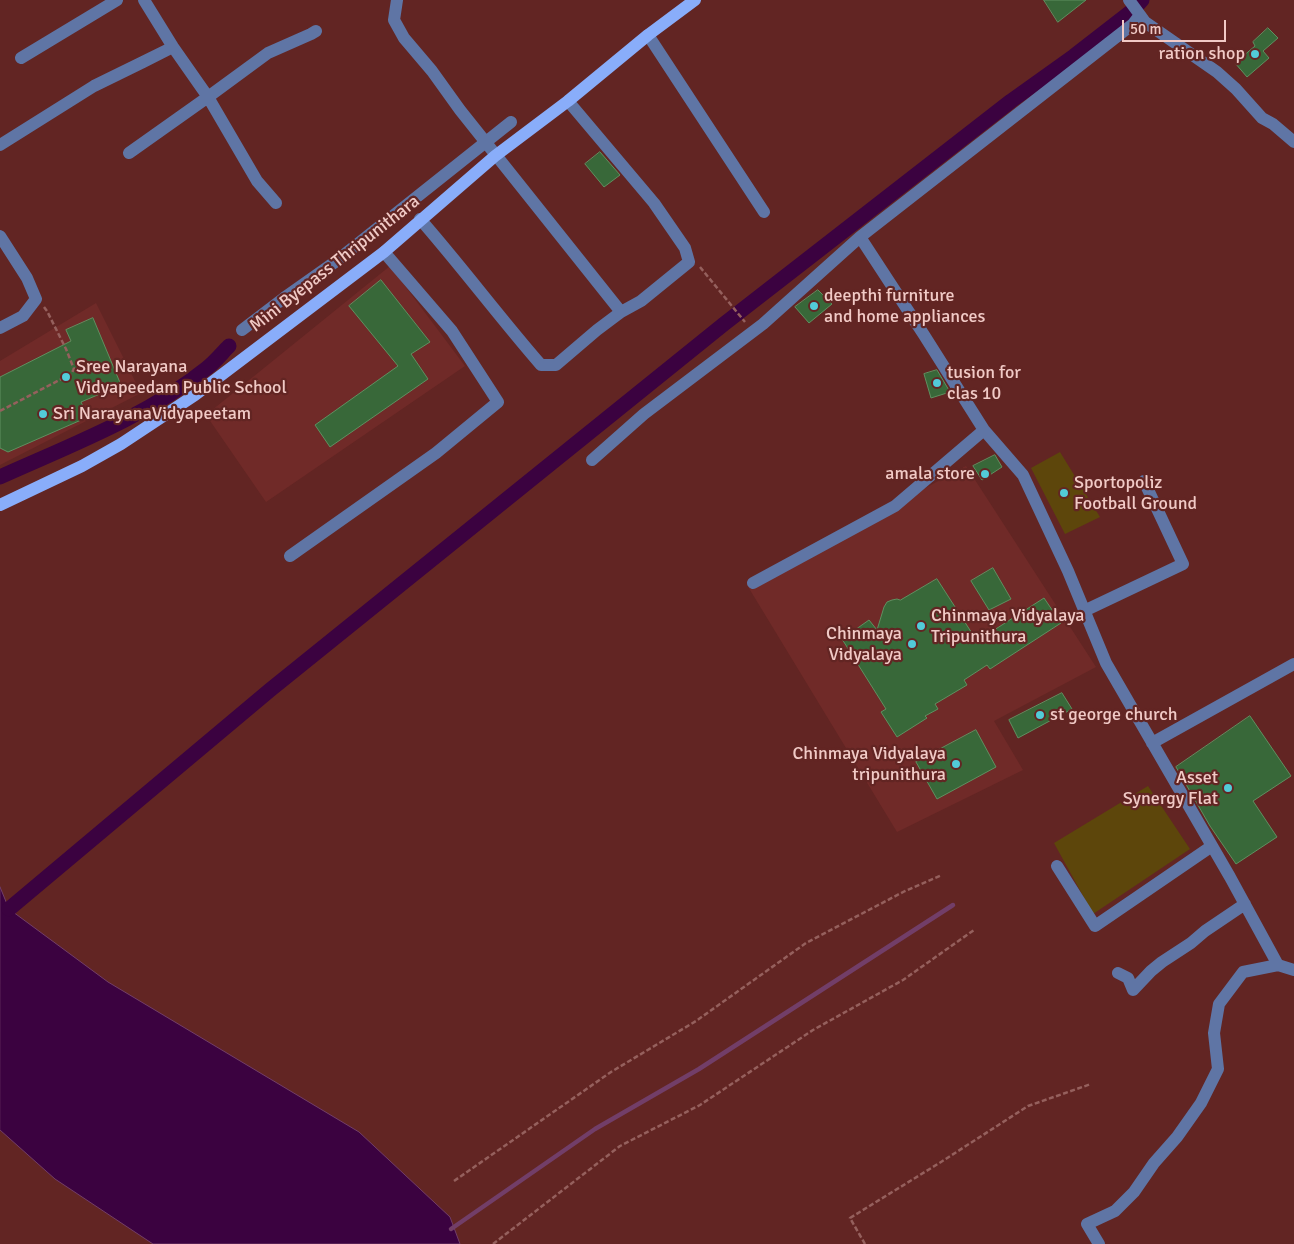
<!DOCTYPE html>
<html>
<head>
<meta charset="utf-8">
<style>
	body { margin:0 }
	#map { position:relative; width:1294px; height:1244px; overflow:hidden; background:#622523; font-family:Signika,sans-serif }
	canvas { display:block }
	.scale { position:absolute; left:1122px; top:20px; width:104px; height:22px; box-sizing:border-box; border:2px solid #f1cac6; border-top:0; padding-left:6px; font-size:15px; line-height:18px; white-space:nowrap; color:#f1cac6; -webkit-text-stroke:4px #622523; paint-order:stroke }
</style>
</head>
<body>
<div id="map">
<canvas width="1294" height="1244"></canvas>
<div class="scale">50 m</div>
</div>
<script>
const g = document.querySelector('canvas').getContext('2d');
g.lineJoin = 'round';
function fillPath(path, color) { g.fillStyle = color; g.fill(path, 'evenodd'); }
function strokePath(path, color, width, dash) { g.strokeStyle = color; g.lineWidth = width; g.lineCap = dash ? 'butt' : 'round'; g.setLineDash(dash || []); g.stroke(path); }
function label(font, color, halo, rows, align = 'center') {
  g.font = font + ' Signika,sans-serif'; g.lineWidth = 4.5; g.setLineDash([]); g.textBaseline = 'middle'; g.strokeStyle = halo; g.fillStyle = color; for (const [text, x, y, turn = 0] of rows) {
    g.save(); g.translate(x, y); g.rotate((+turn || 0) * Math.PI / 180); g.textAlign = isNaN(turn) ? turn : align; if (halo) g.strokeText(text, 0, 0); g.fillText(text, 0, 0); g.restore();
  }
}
fillPath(new Path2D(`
	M390,266L465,366L266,502L206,415Z
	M96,303L141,393L0,465V361Z
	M966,466L1096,667L994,721L1023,770L897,832L747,585Z`), '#702a28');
fillPath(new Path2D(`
	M1060,452L1100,517L1065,534L1031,468Z
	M1148,786L1190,849L1093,914L1054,843Z`), '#5d460b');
const water = new Path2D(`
	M0,887L9,909L108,982L359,1132L450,1217L460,1244H153L55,1179L0,1130Z`);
fillPath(water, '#3b0240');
strokePath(water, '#723e68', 1);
strokePath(new Path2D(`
	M451,1229L595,1129L699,1069L953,905`), '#723e68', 4.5);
strokePath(new Path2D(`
	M0,477C71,445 146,417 207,368C215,362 222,353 229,346
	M9,909L270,690L724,324L1011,101L1074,56L1132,11L1142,0`), '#3b0240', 15);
const building = new Path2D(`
	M1044,0H1086L1058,22Z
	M1268,28L1278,38L1263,51L1269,58L1247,77L1235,63L1255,46L1253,42Z
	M600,152L620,175L604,187L585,164Z
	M381,280L430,342L411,354L428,379L330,447L315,425L398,366L349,306Z
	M818,290L832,304L809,323L795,307Z
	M93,318L121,385L81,402L88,417L8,452L0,448V377L71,341L66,330Z
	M937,370L950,392L931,398L924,374Z
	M995,455L1002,467L982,480L973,466Z
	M993,568L1011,599L989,610L971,581Z
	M937,579L977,641L1044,598L1061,623L990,669L987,665L964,680L967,685L935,704L938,709L925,716L927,718L897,737L881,712L886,709L842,639L869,620L877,630L884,607L887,602L892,600L897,599L900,600Z
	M1062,693L1072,709L1018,738L1009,720Z
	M1250,716L1291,776L1253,801L1277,837L1236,864L1210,826L1176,767Z
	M976,730L996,767L937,799L916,762Z`);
fillPath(building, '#386839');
strokePath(building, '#5f9060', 1);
strokePath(new Path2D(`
	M700,267L745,322
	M0,411L71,374L74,369L66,349L47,311L44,307
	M454,1181L611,1072L696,1021L806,943L905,891L942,875
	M493,1244L620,1146L700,1105L813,1030L903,980L974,930
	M865,1244L850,1218L941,1162L1028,1106L1091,1084`), '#95605d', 2.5, [5, 2.5]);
strokePath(new Path2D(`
	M144,0L173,47L208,97L257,181L276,203
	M397,0L394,20L404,38L432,71L460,110L621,312L641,301L689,262L685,248L654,203L568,101
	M1129,0L1140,15L1133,24L860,237L924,335L984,430L1023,475L1068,571L1106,663L1230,877L1278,965
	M1140,15L1145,22L1217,72L1236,89L1262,118L1273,124L1294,142
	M648,35L764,212
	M21,58L117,0
	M0,145L94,86L143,62L173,47
	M129,153L208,97L268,53L311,34L316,31
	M420,219C462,267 500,318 541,365H556L597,330L621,312
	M0,236L27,278L36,299L23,316L0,328
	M242,330L284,298L335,262L511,122
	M592,460L644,414L763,324L860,237
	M290,556L436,453L498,402L452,331L384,252
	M753,583L895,506L984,430
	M1084,611L1183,564L1144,481
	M1152,743L1294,664
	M1057,866L1095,926L1212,846
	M1118,973L1128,978L1133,990L1151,971L1162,962L1191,943L1205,931L1245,904
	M1099,1244L1087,1224L1115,1211L1134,1192L1154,1163L1177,1137L1201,1103L1218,1069L1214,1033L1219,1004L1243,972L1278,965L1294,970`), '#5f75a5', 12);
strokePath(new Path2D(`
	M0,505L82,466L121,444L195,395L384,252L495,156L568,101L648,35L695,0`), '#89adfa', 12);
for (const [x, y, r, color] of [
	[1255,54,5,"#52cbd8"],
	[814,306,5,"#52cbd8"],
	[66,377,5,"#52cbd8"],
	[937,383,5,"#52cbd8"],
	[43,414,5,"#52cbd8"],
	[985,474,5,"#52cbd8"],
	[1064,493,5,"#52cbd8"],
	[921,626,5,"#52cbd8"],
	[912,644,5,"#52cbd8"],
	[1040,715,5,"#52cbd8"],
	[956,764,5,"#52cbd8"],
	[1228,788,5,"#52cbd8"]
]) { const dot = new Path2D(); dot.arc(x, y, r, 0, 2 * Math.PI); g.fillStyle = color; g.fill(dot); strokePath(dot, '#622523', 2); }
label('18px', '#f1cac6', '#622523', [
	["ration shop",1245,54,"right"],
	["deepthi furniture",824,296],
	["and home appliances",824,317],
	["Sree Narayana",76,367],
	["Vidyapeedam Public School",76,388],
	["tusion for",947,373],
	["clas 10",947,394],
	["Sri NarayanaVidyapeetam",53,414],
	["amala store",975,474,"right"],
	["Sportopoliz",1074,483],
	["Football Ground",1074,504],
	["Chinmaya Vidyalaya",931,616],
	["Tripunithura",931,637],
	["Chinmaya",902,634,"right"],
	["Vidyalaya",902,655,"right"],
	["st george church",1050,715],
	["Chinmaya Vidyalaya",946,754,"right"],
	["tripunithura",946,775,"right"],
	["Asset",1218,778,"right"],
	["Synergy Flat",1218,799,"right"]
], 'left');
label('18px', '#f1cac6', '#622523', [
	["Mini Byepass Thripunithara",335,264,-38]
]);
</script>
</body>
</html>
